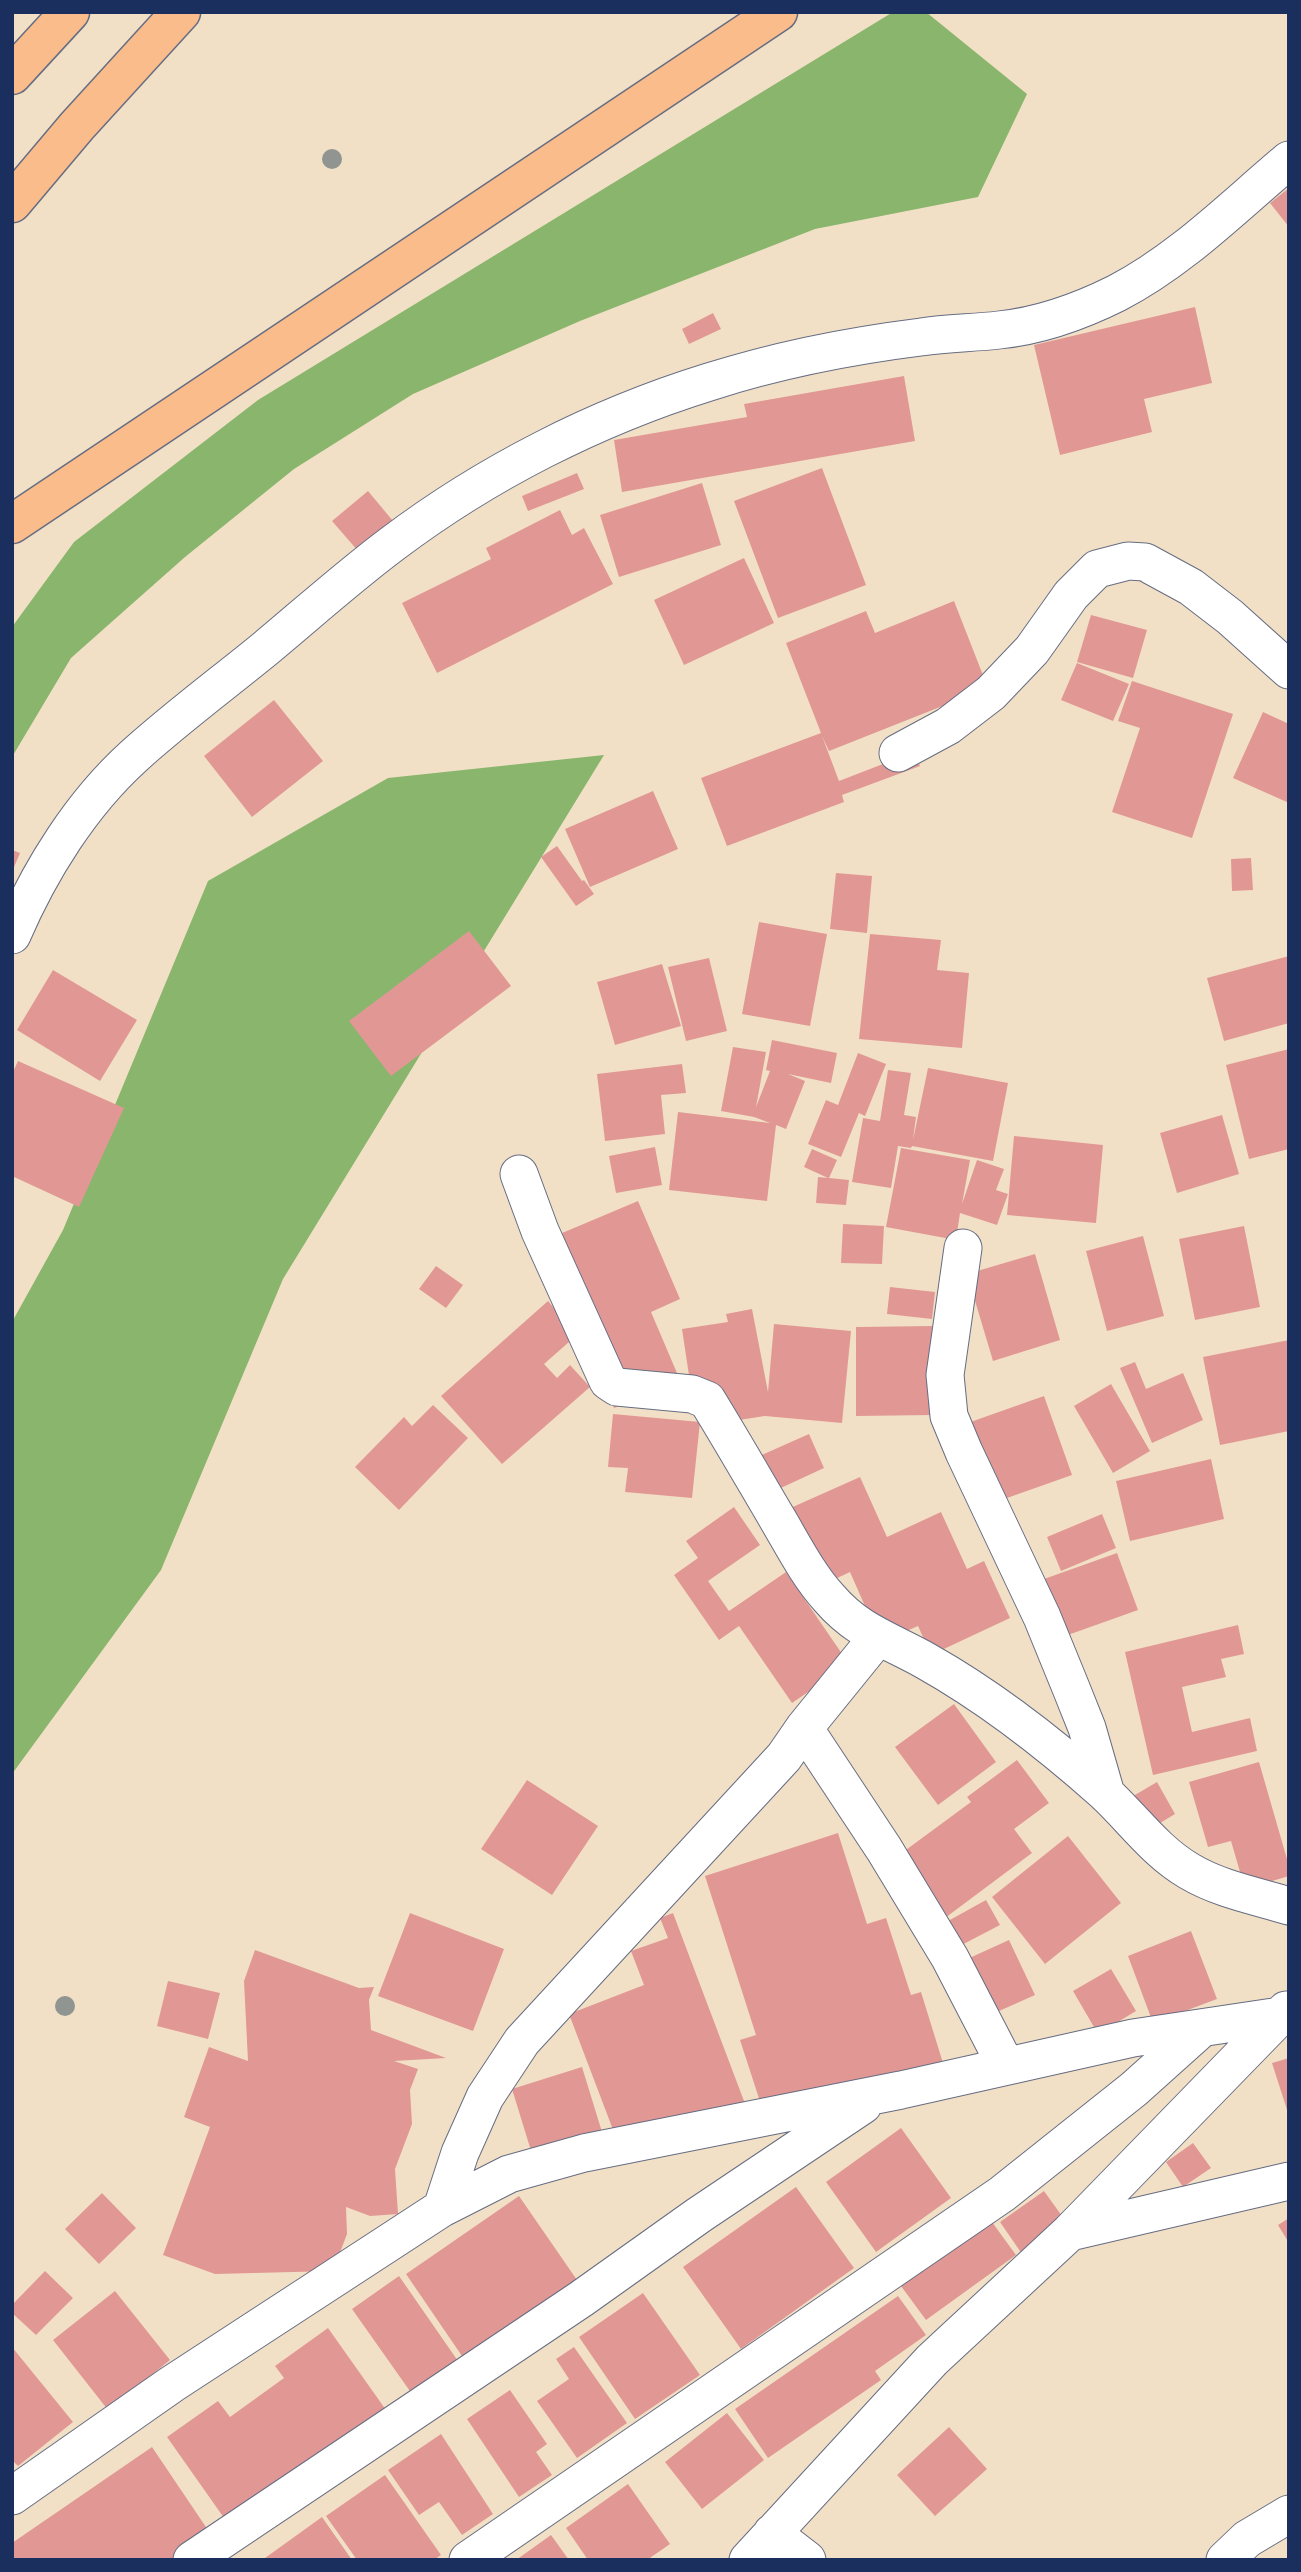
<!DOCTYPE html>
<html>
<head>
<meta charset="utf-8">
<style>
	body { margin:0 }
	#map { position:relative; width:1301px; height:2572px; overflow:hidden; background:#f2e0c6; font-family:"Playpen Sans",sans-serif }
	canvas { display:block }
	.frame { position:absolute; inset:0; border:14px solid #1b2f5e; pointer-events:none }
</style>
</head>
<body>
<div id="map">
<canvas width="1301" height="2572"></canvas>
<div class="frame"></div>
</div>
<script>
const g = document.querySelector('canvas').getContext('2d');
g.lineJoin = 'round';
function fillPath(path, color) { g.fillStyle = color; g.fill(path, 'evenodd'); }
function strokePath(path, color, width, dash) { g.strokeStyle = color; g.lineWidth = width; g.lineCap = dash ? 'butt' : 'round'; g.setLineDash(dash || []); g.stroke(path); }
fillPath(new Path2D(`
	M893,12H926L1027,94L978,197L815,229L580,321L413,394L294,469L185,557L71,658L12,757V627L74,542L258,400Z
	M604,755L283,1279L161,1570L12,1774V1322L63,1230L208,881L388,778Z`), '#89b56d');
fillPath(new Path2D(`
	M1289,188V227L1270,203Z
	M1195,307L1212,383L1144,399L1152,432L1060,455L1034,345Z
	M713,313L721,329L689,344L682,329Z
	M904,376L915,441L622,492L614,440L747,417L744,404Z
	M822,468L866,585L778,618L734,501Z
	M577,473L584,489L528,511L522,496Z
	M702,483L721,545L619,577L600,515Z
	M368,491L393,521L358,551L332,521Z
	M560,510L572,535L584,528L613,584L437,673L402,603L491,559L486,548Z
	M744,558L774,623L684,665L654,600Z
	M954,601L988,688L829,751L822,736L839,781L914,752L920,766L842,795L844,802L727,846L701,778L821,733L786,643L866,611L875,633Z
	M1091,615L1147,630L1133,678L1077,662Z
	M1077,663L1129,684L1113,721L1061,700Z
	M1132,681L1233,714L1192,838L1112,812L1140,728L1118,721Z
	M274,700L323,761L252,817L204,756Z
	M1263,712L1289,724V803L1233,778Z
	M653,791L678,849L590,887L565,829Z
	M557,846L582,881L584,880L594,894L576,906L541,857Z
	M12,850L20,853L12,872Z
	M1251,858L1253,890L1232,891L1231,859Z
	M836,873L872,876L867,933L830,929Z
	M759,922L827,934L810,1026L742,1014Z
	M469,931L511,986L391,1076L349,1021Z
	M870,934L941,940L937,970L969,973L962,1048L859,1039Z
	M1289,956V1023L1224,1041L1207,978Z
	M709,958L727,1031L686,1041L668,967Z
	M662,964L681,1026L615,1045L597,982Z
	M53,970L137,1020L100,1081L17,1030Z
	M772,1040L837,1053L831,1083L788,1074L805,1081L786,1129L776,1125L767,1201L669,1190L678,1112L770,1123L754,1117L721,1111L733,1047L766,1052L756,1107L770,1071L766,1070Z
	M1289,1049V1149L1249,1159L1226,1065Z
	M858,1053L886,1064L865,1116L859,1113L841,1157L808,1144L826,1100L838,1105Z
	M18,1061L124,1108L79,1207L12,1176V1074Z
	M682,1064L686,1093L661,1095L665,1134L605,1141L597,1074Z
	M928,1068L1008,1083L993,1161L912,1146L911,1148L898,1146L891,1188L852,1182L863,1118L880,1121L888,1070L911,1073L904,1115L916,1117L913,1140Z
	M1222,1115L1239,1174L1177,1193L1160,1133Z
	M1014,1136L1103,1145L1096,1223L1007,1215Z
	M655,1147L662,1185L616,1193L609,1156Z
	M901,1148L970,1160L962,1204L977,1160L1004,1169L996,1190L1008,1194L997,1225L960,1213L956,1240L886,1227Z
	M812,1149L837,1160L829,1178L849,1180L846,1205L816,1203L818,1177L828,1178L804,1167Z
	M638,1201L680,1299L651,1312L680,1380L614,1408L586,1340L555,1236Z
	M843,1224L884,1226L882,1264L841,1263Z
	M1244,1226L1260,1307L1195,1320L1179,1239Z
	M1143,1236L1164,1316L1107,1331L1086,1251Z
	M1035,1254L1060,1340L993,1361L967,1274Z
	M436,1266L463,1285L446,1308L419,1289Z
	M890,1287L935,1292L932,1319L887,1314Z
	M548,1301L577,1335L544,1364L557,1378L570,1365L590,1387L502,1464L441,1396Z
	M752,1309L768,1392L774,1324L851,1331L842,1423L765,1416L726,1422L693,1402L682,1329L728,1322L726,1314Z
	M932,1326L933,1415L856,1416V1327Z
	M1289,1340V1431L1220,1445L1203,1357Z
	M1135,1362L1146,1389L1183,1373L1203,1420L1152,1443L1120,1368Z
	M1111,1384L1150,1451L1113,1473L1074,1406Z
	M1044,1396L1072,1475L990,1504L962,1425Z
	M433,1405L468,1438L399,1510L355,1467L404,1417L412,1426Z
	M613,1414L700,1422L692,1498L625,1492L628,1468L608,1467Z
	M809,1434L824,1468L770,1493L755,1458Z
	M1211,1459L1224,1519L1130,1541L1116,1481Z
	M860,1477L887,1537L941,1512L967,1569L984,1561L1010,1618L931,1655L918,1626L875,1645L868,1613L850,1572L812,1590L777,1514Z
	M734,1507L760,1545L708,1581L729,1611L786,1572L849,1664L792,1703L739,1626L719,1640L674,1575L698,1558L686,1541Z
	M1102,1514L1116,1548L1061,1571L1047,1537Z
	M1117,1553L1138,1610L1051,1641L1030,1584Z
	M1238,1625L1244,1654L1221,1659L1226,1677L1182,1687L1192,1732L1250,1718L1257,1751L1153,1775L1125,1652Z
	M954,1704L996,1762L938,1805L895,1747Z
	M1017,1760L1049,1803L1014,1829L1032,1853L945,1918L899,1855L971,1802L967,1797Z
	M1259,1762L1289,1866V1876L1245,1889L1231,1841L1208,1847L1189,1782Z
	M527,1780L598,1826L552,1895L481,1849Z
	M1157,1782L1175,1814L1142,1834L1123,1802Z
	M838,1833L867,1924L886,1918L911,1995L921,1992L943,2063L766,2120L740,2040L756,2035L705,1876Z
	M1068,1836L1121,1903L1045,1964L992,1897Z
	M986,1900L1000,1925L952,1950L939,1926Z
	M410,1913L504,1949L473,2031L378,1996Z
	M673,1913L747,2109L623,2156L569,2014L644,1985L631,1951L668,1938L660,1918Z
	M1191,1931L1217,1999L1153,2023L1128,1956Z
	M1009,1940L1035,1995L979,2020L954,1965Z
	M255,1950L359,1988L374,1987L369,2000L371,2030L446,2058L394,2061L418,2069L410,2090L412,2124L395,2169L398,2214L370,2216L346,2207L347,2234L333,2271L215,2274L163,2255L210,2127L184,2117L209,2047L248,2061L244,1981Z
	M1111,1969L1136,2011L1098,2034L1073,1991Z
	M168,1981L220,1993L208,2039L157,2026Z
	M1289,2058V2113H1288L1272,2063Z
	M582,2067L606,2145L536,2167L512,2089Z
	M901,2128L951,2198L876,2252L826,2182Z
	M1193,2143L1211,2168L1183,2187L1166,2162Z
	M796,2187L854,2268L741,2349L683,2267Z
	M1044,2191L1067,2223L1022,2254L1000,2222Z
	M102,2193L136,2228L99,2264L65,2229Z
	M519,2196L577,2280L464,2359L406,2274Z
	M1289,2218V2243L1278,2225Z
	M992,2222L1016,2255L926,2320L901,2286Z
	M45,2271L73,2298L36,2335L12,2313V2305Z
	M399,2276L458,2361L412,2394L352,2309Z
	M115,2291L170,2360L108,2410L53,2340Z
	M643,2293L700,2375L635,2419L579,2337Z
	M898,2296L926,2335L875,2371L881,2380L768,2458L735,2409Z
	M328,2328L386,2410L229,2525L167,2437L218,2401L230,2417L284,2378L275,2366Z
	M12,2347L73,2422L18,2466L12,2460Z
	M574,2347L627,2423L577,2458L537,2401L569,2379L556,2359Z
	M510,2390L547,2444L536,2452L552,2475L519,2497L467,2419Z
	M727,2413L764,2460L702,2509L665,2462Z
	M949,2427L987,2469L935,2516L897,2475Z
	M441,2434L493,2514L462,2535L439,2502L419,2515L388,2470Z
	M152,2447L210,2533L171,2560H12V2543Z
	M385,2475L441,2555L434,2560H357L326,2516Z
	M628,2484L670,2544L647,2560H588L566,2528Z
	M322,2517L352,2560H266L265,2558Z
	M551,2535L569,2560H516Z`), '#e19895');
const minor = new Path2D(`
	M898,753L948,726L991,693L1032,650L1071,595L1097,569L1128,561L1145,562L1191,587L1230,617L1289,670
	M12,935C40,870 81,804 134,756C176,718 222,684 266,648C308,613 348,577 392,544C486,473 596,417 709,382C778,360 849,346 921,337C947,333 973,333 999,330C1039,326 1081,311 1117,293C1181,260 1234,206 1289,160
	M519,1174L540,1231L608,1381L617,1387L692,1394L707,1400C731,1439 754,1479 777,1518C793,1545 808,1575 829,1598C858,1632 889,1640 926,1661C990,1697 1049,1743 1104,1792C1133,1819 1155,1851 1189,1871C1219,1889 1256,1896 1289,1906
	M963,1248L945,1375L949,1416L964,1452L1042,1617L1071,1688L1087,1728L1106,1794
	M804,1728L884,1849L950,1958L1006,2066
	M442,2208L460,2153L485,2097L522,2041L784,1757L804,1728L877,1638
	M1070,2232L1286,2010
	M12,2496L172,2384L442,2208L509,2174L584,2153L901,2090L1133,2038L1280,2016
	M772,2533L807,2560
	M192,2560L581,2299L699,2215L863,2105
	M468,2560L1002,2194L1134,2089L1202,2028
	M748,2560L932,2360L1070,2232L1289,2181
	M1225,2560L1247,2539L1289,2514`);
const primary = new Path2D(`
	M12,524L778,12`);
const motorway = new Path2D(`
	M12,75L70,12
	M12,203L77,126L181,12`);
strokePath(minor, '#666d82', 39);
strokePath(primary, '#666d82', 41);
strokePath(motorway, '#666d82', 41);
strokePath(minor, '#fff', 37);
strokePath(primary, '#fabc8b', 38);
strokePath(motorway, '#fabc8b', 38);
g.fillStyle = '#909591';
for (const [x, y] of [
	[332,159],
	[65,2006]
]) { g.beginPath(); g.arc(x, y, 10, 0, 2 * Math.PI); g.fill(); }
</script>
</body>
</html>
